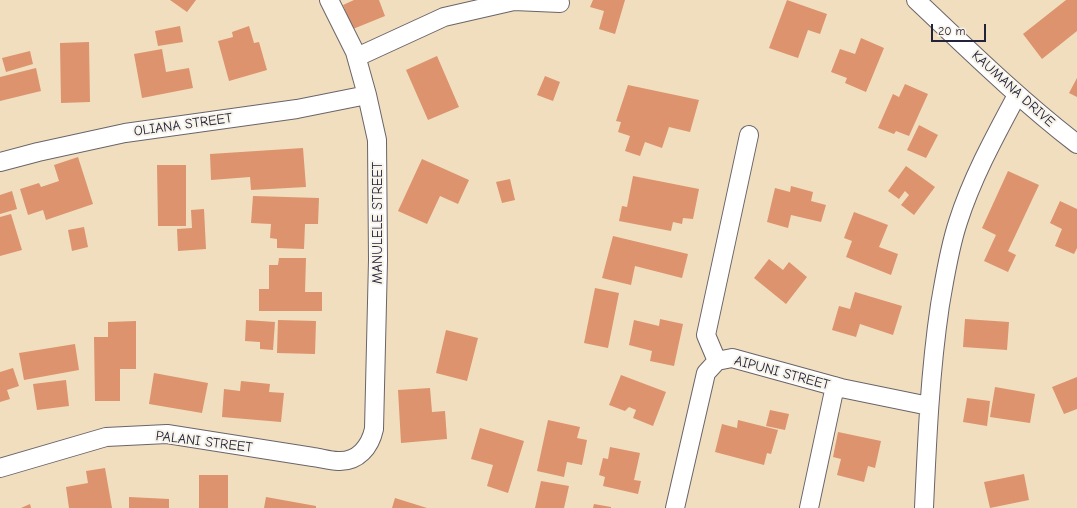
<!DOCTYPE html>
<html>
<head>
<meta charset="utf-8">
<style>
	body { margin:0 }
	#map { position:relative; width:1077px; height:508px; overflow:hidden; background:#f1debe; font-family:"Comic Neue",sans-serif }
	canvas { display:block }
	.scale { position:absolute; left:931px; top:24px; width:55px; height:18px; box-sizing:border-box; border:2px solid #22223b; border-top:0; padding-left:5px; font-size:12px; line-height:14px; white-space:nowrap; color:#22223b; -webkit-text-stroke:3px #f7f3e8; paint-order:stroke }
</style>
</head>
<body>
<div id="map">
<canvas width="1077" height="508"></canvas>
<div class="scale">20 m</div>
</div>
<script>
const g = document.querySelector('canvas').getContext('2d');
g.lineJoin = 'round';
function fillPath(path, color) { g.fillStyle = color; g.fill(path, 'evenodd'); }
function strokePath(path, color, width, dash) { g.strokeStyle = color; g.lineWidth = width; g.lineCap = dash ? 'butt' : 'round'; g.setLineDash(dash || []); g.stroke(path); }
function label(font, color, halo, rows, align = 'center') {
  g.font = font + ' "Comic Neue",sans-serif'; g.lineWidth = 4; g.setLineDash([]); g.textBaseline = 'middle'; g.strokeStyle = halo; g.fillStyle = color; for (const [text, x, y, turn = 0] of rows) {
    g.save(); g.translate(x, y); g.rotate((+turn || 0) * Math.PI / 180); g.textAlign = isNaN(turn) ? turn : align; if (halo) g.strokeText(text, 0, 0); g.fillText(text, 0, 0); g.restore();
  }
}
fillPath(new Path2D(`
	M170,0H196L187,12Z
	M354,0H379L385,16L353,29L343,5Z
	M593,0H625L615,34L599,29L604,11L590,7Z
	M787,0L827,14L820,34L808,30L798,58L769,48Z
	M1066,0H1077V31L1042,59L1023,34Z
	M180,26L183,42L158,46L155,31Z
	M249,26L254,43L259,42L267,70L229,81L218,41L233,37L232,32Z
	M861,38L884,48L866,92L845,83L847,78L831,72L840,49L855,54Z
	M89,42L90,102L61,103L60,43Z
	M162,49L166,72L189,68L193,88L142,98L134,54Z
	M30,51L33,64L6,72L2,58Z
	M437,56L459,107L428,120L406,70Z
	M36,68L41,91L0,101V77Z
	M545,76L560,82L553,101L537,95Z
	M1077,78V97L1069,93Z
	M905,84L928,94L909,136L896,131L894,134L878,128L893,94L899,97Z
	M628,85L699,100L690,132L669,127L662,148L645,142L640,156L625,151L630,136L618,132L621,122L616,121Z
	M919,125L938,135L926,158L907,150Z
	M303,148L306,187L251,190L250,177L211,180L210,154Z
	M78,157L93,204L46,220L43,210L28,215L20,189L39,183L41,187L59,181L54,165Z
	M422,159L469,180L458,204L440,196L427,224L398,211Z
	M157,165H186V226H158Z
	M906,166L935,187L914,215L901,205L909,195L905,191L899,199L888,191Z
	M1008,171L1039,185L1008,251L1016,255L1008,272L984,261L996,235L982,228Z
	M633,176L699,189L693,219L683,218L682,224L673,222L671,231L619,221L622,206L627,207Z
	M510,179L515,200L502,203L496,182Z
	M791,186L813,192L811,201L826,205L821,222L791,215L788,228L767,222L775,188L790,192Z
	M12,191L17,209L0,214V195Z
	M253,196L319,198L318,224H305L304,249L277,248V239L270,238L271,224L251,223Z
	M1060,201L1077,209V248L1074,254L1055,246L1062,229L1050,223Z
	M204,209L206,249L178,251L177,229L192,228L191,210Z
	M854,212L888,225L879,247L898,254L891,275L846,257L852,241L844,238Z
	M11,214L22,250L0,256V217Z
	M84,227L88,247L72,251L68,230Z
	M613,236L688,254L682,278L635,266L631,285L602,278Z
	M279,258H306L305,292H322V311H259V289H269V265H278Z
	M769,259L783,270L789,262L807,277L786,304L754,278Z
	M595,288L619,293L608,348L584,343Z
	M855,292L902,306L893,335L860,324L856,337L832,330L839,306L850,309Z
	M660,319L683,324L674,366L650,361L652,351L629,345L634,320L659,326Z
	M965,319L1009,322L1007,350L963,347Z
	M246,320L275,322L273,350L260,349V342L245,341Z
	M278,320L316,321L315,354L277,353Z
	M136,321V369H120V401H95L94,337H108V322Z
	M446,330L478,338L467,381L436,373Z
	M75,344L79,370L24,380L19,353Z
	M13,368L19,386L7,390L10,399L0,402V372Z
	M154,373L208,383L202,413L149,404Z
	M621,375L666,392L653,426L633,418L636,410L629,407L625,411L609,405Z
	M1077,377V409L1064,414L1052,387Z
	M66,380L69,406L37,410L33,384Z
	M241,381L270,384L269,392L284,393L281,422L222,417L224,389L240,391Z
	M995,387L1035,394L1030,423L990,417Z
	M430,388L432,412L445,411L447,439L401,443L398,390Z
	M967,398L990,401L987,426L963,422Z
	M770,410L789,414L785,430L766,426Z
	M548,420L580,427L577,438L587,440L582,465L567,462L564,477L537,471Z
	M738,420L778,430L771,454L767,453L764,465L715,452L722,424L737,428Z
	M480,428L524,441L508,493L487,486L493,465L471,459Z
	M838,432L881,441L875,468L868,466L864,482L837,475L841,459L833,457Z
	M610,447L640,453L634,480L641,481L638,494L603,486L605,477L599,475L603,458L608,459Z
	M105,468L112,508H69L66,487L88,483L86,471Z
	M1024,474L1029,500L990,508L984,482Z
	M199,475H228V508H199Z
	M541,481L569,486L564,508H535Z
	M129,497L169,499V508H129Z
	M266,497L316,506V508H264Z
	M395,498L427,508H392Z
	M30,504L31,508H21Z
	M594,504L611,507V508H593Z`), '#dc936e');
const minor = new Path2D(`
	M916,0C968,49 1020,100 1077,144
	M357,57L444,17L514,1L560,3
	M0,162L38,152L125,133L297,109L367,95
	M717,361L706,335L749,135
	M0,468L106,437L167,434L313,457C321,458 330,461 338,461C358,462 370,447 374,429L378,260L377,140L367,95L355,52L329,0
	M675,508L706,373L717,361L732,358L841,388L929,406
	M809,508L835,386
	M924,508C927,440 930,372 940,305C945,277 949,249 958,222C972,178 995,136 1017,95`);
strokePath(minor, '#6a6469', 20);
strokePath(minor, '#fff', 18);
label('14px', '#22223b', '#f7f3e8', [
	["KAUMANA DRIVE",1013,89,42],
	["OLIANA STREET",183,125,-8],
	["MANULELE STREET",378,223,-90],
	["AIPUNI STREET",782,373,15],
	["PALANI STREET",204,442,7]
]);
</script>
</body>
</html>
